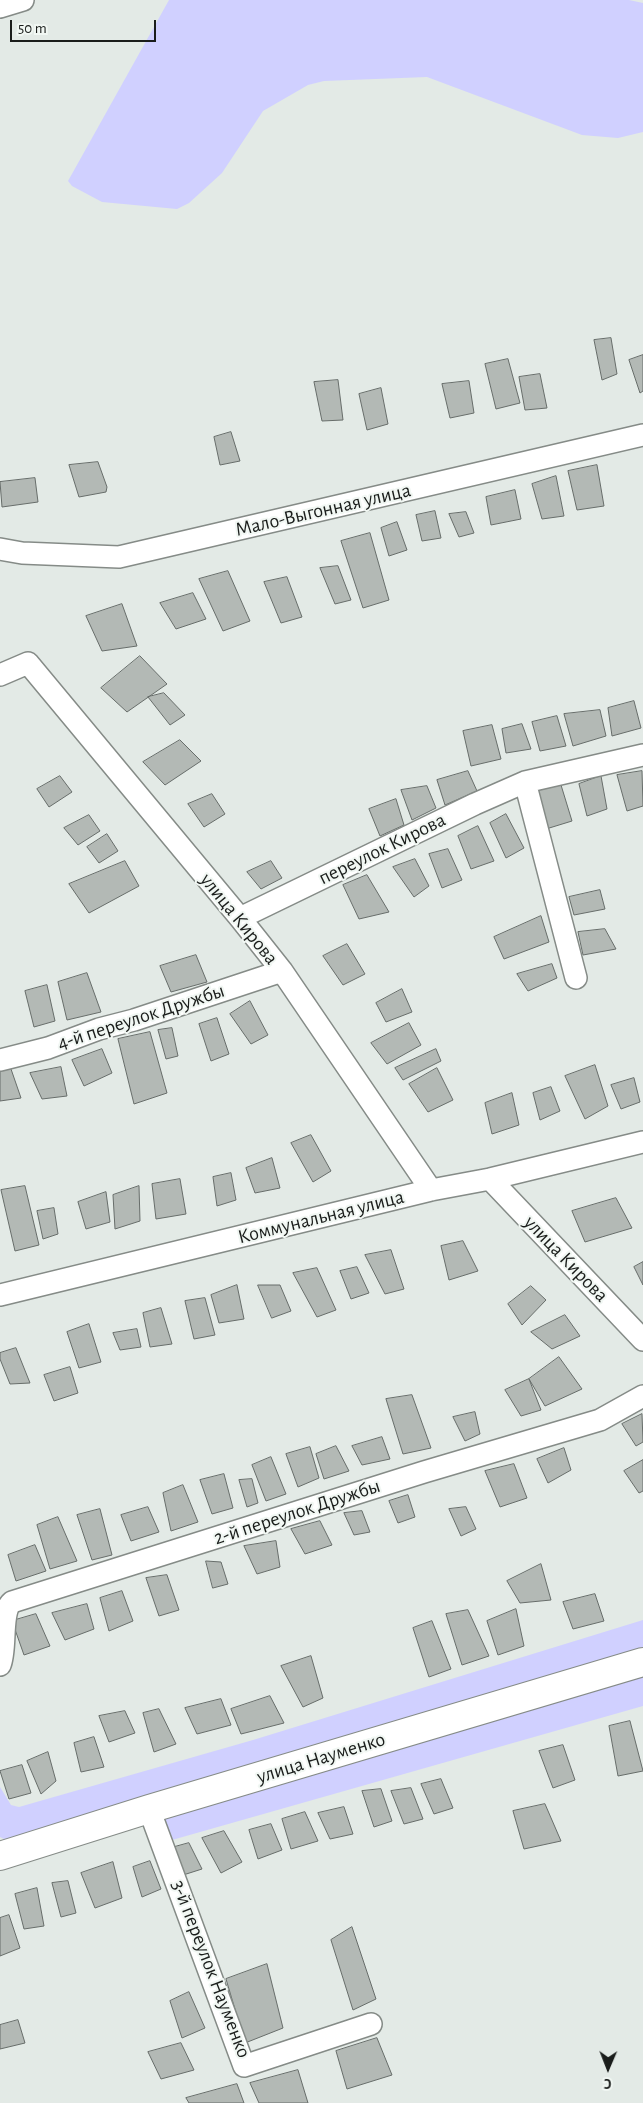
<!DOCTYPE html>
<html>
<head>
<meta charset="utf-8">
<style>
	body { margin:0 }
	#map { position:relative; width:643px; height:2103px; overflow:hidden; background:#e3eae6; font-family:"Alegreya Sans",sans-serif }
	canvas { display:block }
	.north { position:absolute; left:583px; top:2043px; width:50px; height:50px; -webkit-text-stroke:4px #f1f7f3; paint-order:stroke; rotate:181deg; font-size:14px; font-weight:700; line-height:20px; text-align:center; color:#1a1d1b }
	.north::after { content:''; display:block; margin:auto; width:18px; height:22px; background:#1a1d1b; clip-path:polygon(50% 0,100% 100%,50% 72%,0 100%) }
	.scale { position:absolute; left:10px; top:20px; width:146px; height:22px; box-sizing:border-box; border:2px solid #1a1d1b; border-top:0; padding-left:6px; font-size:15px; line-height:18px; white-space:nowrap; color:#1a1d1b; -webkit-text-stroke:4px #f1f7f3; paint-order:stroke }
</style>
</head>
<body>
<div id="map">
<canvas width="643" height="2103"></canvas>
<div class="north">С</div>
<div class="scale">50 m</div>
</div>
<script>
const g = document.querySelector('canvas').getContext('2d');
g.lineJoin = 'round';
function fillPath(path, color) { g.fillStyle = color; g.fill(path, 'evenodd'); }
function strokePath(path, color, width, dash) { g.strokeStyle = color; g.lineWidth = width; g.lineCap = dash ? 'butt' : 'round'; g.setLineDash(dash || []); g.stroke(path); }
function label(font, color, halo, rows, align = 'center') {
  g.font = font + ' "Alegreya Sans",sans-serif'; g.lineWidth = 4; g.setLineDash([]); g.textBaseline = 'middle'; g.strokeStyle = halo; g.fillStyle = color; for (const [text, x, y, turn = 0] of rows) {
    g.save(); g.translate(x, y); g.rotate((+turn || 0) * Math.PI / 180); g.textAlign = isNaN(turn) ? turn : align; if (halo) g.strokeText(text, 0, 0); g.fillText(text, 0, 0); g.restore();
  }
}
fillPath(new Path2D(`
	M169,0H629L643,3V132L618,138L582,135L427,77L324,81L308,85L263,111L222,173L189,203L177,209L102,202L72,186L68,181Z
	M643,1620V1654L8,1841L0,1837V1787L11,1805L19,1807L253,1740Z
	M643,1674V1706L165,1842L160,1818Z`), '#d0d0ff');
const building = new Path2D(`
	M611,338L617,374L602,380L594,340Z
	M643,355V391L640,393L629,360Z
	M508,359L520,403L496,409L485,364Z
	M540,374L547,408L525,410L519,377Z
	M338,380L343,420L322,421L314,382Z
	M469,381L474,413L450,418L442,384Z
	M381,388L388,424L367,430L359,394Z
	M231,432L240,461L220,465L214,437Z
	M98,462L107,487L106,492L79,497L69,465Z
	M597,465L604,506L577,510L568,471Z
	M556,476L564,516L542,519L532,484Z
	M35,478L38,502L2,507L0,482Z
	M515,490L521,519L491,525L486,497Z
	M435,511L441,538L422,541L416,515Z
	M466,512L474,533L459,537L449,514Z
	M397,522L407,550L389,556L381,528Z
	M370,533L389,600L363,608L341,541Z
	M338,566L351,600L335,604L320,568Z
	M228,571L250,621L223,631L199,579Z
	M287,577L302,617L281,623L264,582Z
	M193,593L206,619L176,629L160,603Z
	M122,604L137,646L102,651L86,616Z
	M140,656L167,684L127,712L101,688Z
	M164,693L185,715L170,725L148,697Z
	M634,701L641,728L612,736L608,708Z
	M600,710L606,736L573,746L564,714Z
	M557,716L566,746L540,751L532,722Z
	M522,724L531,749L506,753L502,729Z
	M492,725L501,759L471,766L463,731Z
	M180,740L201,761L165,785L143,762Z
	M468,771L477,791L445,805L437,780Z
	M642,771L643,806L627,811L617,775Z
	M60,776L72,792L49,807L37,789Z
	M601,776L607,809L587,816L579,784Z
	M561,785L572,821L546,829L536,789Z
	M427,786L436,808L412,820L401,790Z
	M212,794L225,814L204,827L188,804Z
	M396,799L404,825L380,836L369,809Z
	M506,814L524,848L506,858L490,823Z
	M89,815L100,831L78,845L64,828Z
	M478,826L494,861L471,869L458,836Z
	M107,834L118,851L99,863L87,847Z
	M448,849L462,880L442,888L429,854Z
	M415,859L429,886L414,897L393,867Z
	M125,861L139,886L89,913L69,884Z
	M271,861L282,878L261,889L247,872Z
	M367,875L389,912L359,919L343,885Z
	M600,890L605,909L574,915L569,897Z
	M541,916L549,942L504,959L494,937Z
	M605,929L616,949L583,955L578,932Z
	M347,944L365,974L343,985L323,956Z
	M196,955L207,982L171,992L160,966Z
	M552,964L557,978L528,991L517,974Z
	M87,973L101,1012L67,1020L58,982Z
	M47,985L55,1021L34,1027L25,991Z
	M402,989L412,1012L386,1022L376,1003Z
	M250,1001L268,1035L251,1044L230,1014Z
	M217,1018L229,1054L211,1061L199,1024Z
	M409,1023L421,1045L387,1064L371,1043Z
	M172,1028L178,1056L166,1059L158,1030Z
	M150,1032L167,1093L134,1104L118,1039Z
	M102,1049L112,1073L84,1086L72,1060Z
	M436,1049L441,1061L403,1080L395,1068Z
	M595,1065L608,1106L585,1119L565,1076Z
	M61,1067L67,1096L42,1099L30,1073Z
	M437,1068L453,1100L428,1112L409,1084Z
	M11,1069L21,1098L0,1101V1070Z
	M634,1078L640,1102L621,1109L611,1085Z
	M551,1087L560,1111L540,1120L533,1093Z
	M512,1093L519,1125L492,1134L485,1103Z
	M311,1135L331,1171L313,1182L291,1143Z
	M272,1158L280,1188L255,1193L246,1168Z
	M231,1173L236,1200L217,1206L213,1177Z
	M180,1179L186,1214L156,1219L152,1184Z
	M25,1186L39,1245L15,1251L1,1190Z
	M139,1186L140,1221L115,1229L113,1195Z
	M106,1192L110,1222L86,1229L78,1202Z
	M616,1198L632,1228L585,1242L572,1211Z
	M54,1208L58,1234L43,1239L37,1211Z
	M463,1241L478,1271L449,1280L441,1246Z
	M391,1250L404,1289L385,1294L365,1255Z
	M643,1262V1285L634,1267Z
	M357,1267L369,1293L351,1299L340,1271Z
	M317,1268L336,1310L317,1317L293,1273Z
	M237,1285L244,1319L219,1323L211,1295Z
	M258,1285H280L291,1311L272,1318Z
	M531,1286L546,1300L522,1325L508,1304Z
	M205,1298L215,1335L194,1339L185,1301Z
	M161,1308L172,1344L150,1347L143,1313Z
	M565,1315L580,1336L552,1349L531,1332Z
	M89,1324L101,1362L79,1368L67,1332Z
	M137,1329L141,1347L120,1350L113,1333Z
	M16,1348L30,1383L10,1384L0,1359V1353Z
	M559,1357L582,1389L545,1406L529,1379Z
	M70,1367L78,1393L54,1401L44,1375Z
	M529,1379L541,1410L521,1416L505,1390Z
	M412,1395L431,1448L403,1454L386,1399Z
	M475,1412L480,1434L465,1441L453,1417Z
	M642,1414L643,1442L636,1446L622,1424Z
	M382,1437L390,1459L362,1465L352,1446Z
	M336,1446L349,1471L324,1479L316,1454Z
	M310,1447L319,1478L298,1487L286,1454Z
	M564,1448L571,1470L548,1483L537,1459Z
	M271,1457L286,1494L266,1501L252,1465Z
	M643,1460V1491L639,1493L624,1471Z
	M514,1464L527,1498L500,1507L485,1471Z
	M224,1474L233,1508L212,1514L200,1480Z
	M252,1479L258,1503L247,1507L239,1480Z
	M183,1485L198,1522L171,1531L163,1493Z
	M408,1495L415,1517L398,1523L389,1501Z
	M148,1507L159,1532L131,1541L121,1515Z
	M466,1507L476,1529L461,1536L449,1509Z
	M100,1509L112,1555L92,1560L77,1515Z
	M362,1511L370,1532L354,1535L344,1513Z
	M58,1517L77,1561L50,1569L37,1525Z
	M320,1521L332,1545L305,1554L291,1529Z
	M276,1541L280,1567L257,1574L244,1546Z
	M35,1545L46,1571L16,1581L8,1555Z
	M206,1561L221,1562L228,1584L213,1588Z
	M541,1564L551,1600L520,1603L507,1581Z
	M167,1575L179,1610L159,1616L146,1578Z
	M122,1591L133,1621L109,1631L100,1598Z
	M595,1594L604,1621L573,1629L563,1602Z
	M87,1604L94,1629L65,1640L52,1613Z
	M516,1609L524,1646L498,1655L487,1621Z
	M468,1610L489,1656L462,1665L446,1614Z
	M36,1614L50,1646L24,1655L12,1621Z
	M432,1621L451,1669L429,1677L413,1628Z
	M311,1656L323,1698L303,1707L281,1666Z
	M270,1696L284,1723L241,1734L231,1709Z
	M221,1699L231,1725L197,1734L185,1708Z
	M159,1709L176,1744L154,1752L143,1713Z
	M125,1711L135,1733L109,1742L99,1716Z
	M630,1721L643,1771L618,1776L609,1726Z
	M94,1737L104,1767L81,1772L74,1743Z
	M563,1745L575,1780L553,1788L539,1751Z
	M48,1752L56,1781L41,1794L27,1761Z
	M22,1765L31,1793L9,1799L0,1771Z
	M441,1779L453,1808L434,1814L421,1784Z
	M411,1788L423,1819L404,1824L391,1791Z
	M381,1789L392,1821L374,1827L362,1791Z
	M545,1804L561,1841L524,1849L513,1811Z
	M344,1807L353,1834L330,1839L318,1813Z
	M305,1812L318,1841L291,1849L282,1819Z
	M271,1824L282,1850L258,1859L249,1830Z
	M224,1831L242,1862L221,1873L202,1838Z
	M189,1843L202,1869L180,1876L171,1848Z
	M150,1861L161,1889L142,1897L133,1867Z
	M113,1862L122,1898L95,1908L81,1873Z
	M68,1881L76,1913L61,1917L52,1883Z
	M37,1888L44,1926L24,1929L15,1894Z
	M9,1915L20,1948L0,1956V1918Z
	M352,1927L376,1999L353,2010L331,1940Z
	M267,1964L283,2028L245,2043L226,1979Z
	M189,1992L205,2028L182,2038L170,2001Z
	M18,2020L25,2043L0,2049V2025Z
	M377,2038L392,2075L347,2089L336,2051Z
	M181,2043L194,2070L161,2079L148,2052Z
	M298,2070L308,2103H259L250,2083Z
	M237,2084L244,2103H189L186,2098Z`);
fillPath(building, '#b3b9b5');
strokePath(building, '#676d6a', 1);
const street = new Path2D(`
	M0,7L23,0
	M0,549L22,553L119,557L643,435
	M0,675L28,663L240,918L282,971L431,1190
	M525,782L576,978
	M240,918L475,804L525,782L643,755
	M0,1060L48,1048L99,1029L134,1020L282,971
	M490,1179L643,1340
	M0,1295L431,1190L490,1179L643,1142
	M0,1665C7,1649 0,1612 12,1602L424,1472L600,1420L643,1396
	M149,1809L244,2066L371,2024`);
const secondary = new Path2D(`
	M0,1856L149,1809L643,1662`);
strokePath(street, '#858b87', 24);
strokePath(secondary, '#858b87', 30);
strokePath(street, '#fff', 21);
strokePath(secondary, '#fff', 28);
label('20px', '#1a1d1b', '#f1f7f3', [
	["Мало-Выгонная улица",323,510,-13],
	["переулок Кирова",382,849,-26],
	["улица Кирова",239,919,51],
	["4-й переулок Дружбы",141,1017,-18],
	["Коммунальная улица",321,1217,-14],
	["улица Кирова",566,1259,46],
	["2-й переулок Дружбы",297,1512,-18],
	["улица Науменко",321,1758,-17],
	["3-й переулок Науменко",211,1969,69]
]);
</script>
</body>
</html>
